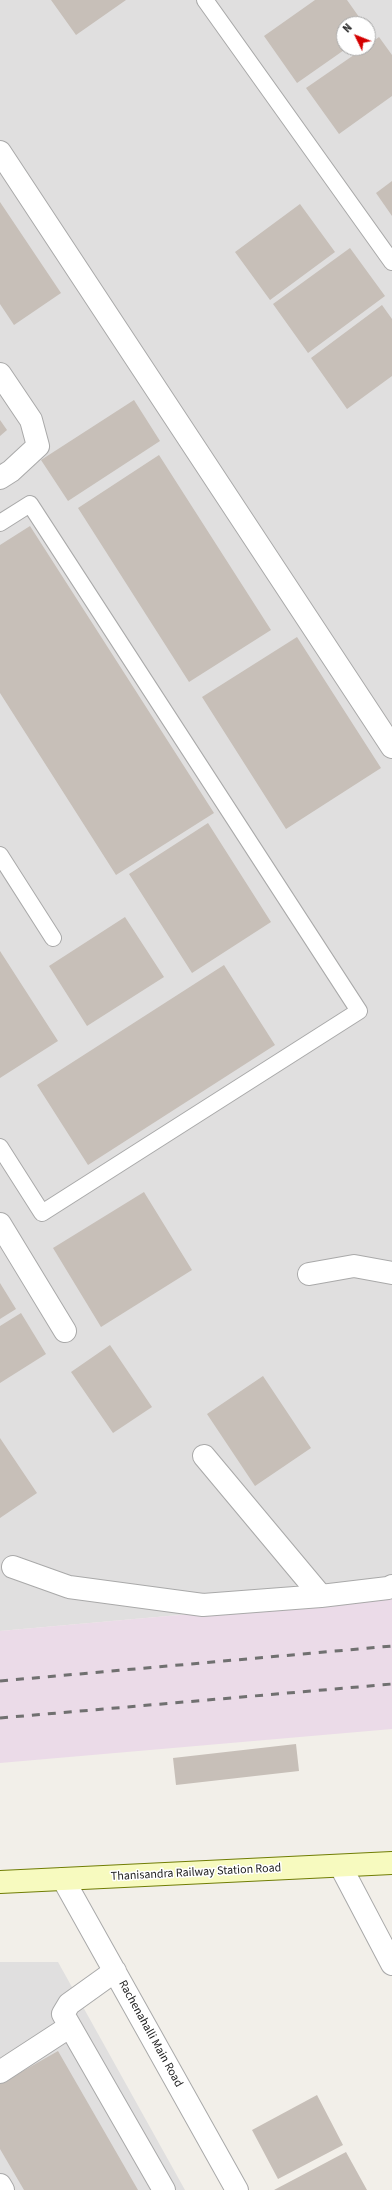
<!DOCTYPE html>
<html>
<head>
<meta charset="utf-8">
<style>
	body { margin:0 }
	#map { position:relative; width:392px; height:2190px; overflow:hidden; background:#f2efe9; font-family:"Source Sans 3",sans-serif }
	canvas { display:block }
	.north { position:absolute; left:336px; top:16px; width:40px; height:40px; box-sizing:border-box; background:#fff; border:1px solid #a7a7a7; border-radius:50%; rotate:313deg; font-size:11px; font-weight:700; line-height:16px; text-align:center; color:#222 }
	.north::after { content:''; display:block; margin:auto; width:14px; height:18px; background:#d40000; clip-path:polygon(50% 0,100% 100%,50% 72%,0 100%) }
</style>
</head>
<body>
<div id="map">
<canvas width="392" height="2190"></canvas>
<div class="north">N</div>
</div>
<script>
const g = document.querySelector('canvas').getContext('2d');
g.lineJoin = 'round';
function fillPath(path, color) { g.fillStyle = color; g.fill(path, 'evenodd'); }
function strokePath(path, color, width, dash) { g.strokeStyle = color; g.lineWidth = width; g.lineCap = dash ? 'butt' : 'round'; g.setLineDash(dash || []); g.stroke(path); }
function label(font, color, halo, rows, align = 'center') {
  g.font = font + ' "Source Sans 3",sans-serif'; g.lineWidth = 3; g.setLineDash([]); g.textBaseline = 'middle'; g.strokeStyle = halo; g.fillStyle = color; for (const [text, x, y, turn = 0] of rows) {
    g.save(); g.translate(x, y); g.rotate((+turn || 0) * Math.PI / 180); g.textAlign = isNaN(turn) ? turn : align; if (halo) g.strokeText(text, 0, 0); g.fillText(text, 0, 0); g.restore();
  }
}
fillPath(new Path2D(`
	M0,0H392V1596L0,1631ZM344,24H368V48H344Z
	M0,1962H58L185,2190H0Z`), '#e0dfdf');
fillPath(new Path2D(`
	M392,1596V1729L0,1763V1631Z`), '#ebdbe8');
fillPath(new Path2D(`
	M51,0H126L76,35Z
	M315,0H347L364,24H344V48H347L297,83L264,36Z
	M379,37L392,55V96L339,134L306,88L364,48H368V45Z
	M392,181V216L376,193Z
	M0,202L61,293L14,325L0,304Z
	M300,204L335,252L270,300L235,252Z
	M350,248L385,296L308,353L273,304Z
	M382,305L392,319V376L347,409L311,358Z
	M134,400L160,441L68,501L41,460Z
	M0,420L7,430L0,436Z
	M159,455L271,630L189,682L78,508Z
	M30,526L214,813L116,875L0,693V545Z
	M297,637L381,768L286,829L202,697Z
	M208,823L271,922L192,973L129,874Z
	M125,917L164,977L87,1026L49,966Z
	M0,951L58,1041L0,1078Z
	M224,965L275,1045L88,1165L37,1085Z
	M144,1192L192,1270L101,1327L53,1248Z
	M0,1283L16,1309L0,1319Z
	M21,1313L46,1354L0,1383V1326Z
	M110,1345L152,1407L113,1433L71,1372Z
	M263,1376L311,1448L255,1486L207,1414Z
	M0,1438L37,1493L0,1518Z
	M296,1744L299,1771L176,1785L173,1758Z
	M58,2051L138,2190H24L0,2149V2084Z
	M317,2095L343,2145L278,2179L252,2130Z
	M346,2152L367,2190H274Z`), '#c7bfb8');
const lane = new Path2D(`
	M205,0L392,262
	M0,523L30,504L359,1011L42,1213L0,1147
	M0,855L53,938`);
const street = new Path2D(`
	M0,152L392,747
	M0,374L31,420L38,446L11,471L0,478
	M0,1224L65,1331
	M309,1274L354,1266L392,1273
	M204,1456L321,1596L388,1588L392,1586
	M13,1567L69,1587L203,1605L321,1596
	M341,1867L392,1964
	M63,1879L237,2190
	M115,1971L69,2004L63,2014L164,2190
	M0,2072L69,2027
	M0,2185L3,2190`);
const secondary = new Path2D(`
	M0,1882L392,1863`);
strokePath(lane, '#a9a9a9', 18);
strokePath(street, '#a9a9a9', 24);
strokePath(secondary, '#707d05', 24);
strokePath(lane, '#fff', 16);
strokePath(street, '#fff', 22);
strokePath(secondary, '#f7fabf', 22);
strokePath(new Path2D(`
	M0,1681L392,1646
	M0,1718L392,1684`), '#707070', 3, [8, 8]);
label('12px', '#222', '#fff', [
	["Thanisandra Railway Station Road",196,1873,-3],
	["Rachenahalli Main Road",150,2034,61]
]);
</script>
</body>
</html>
